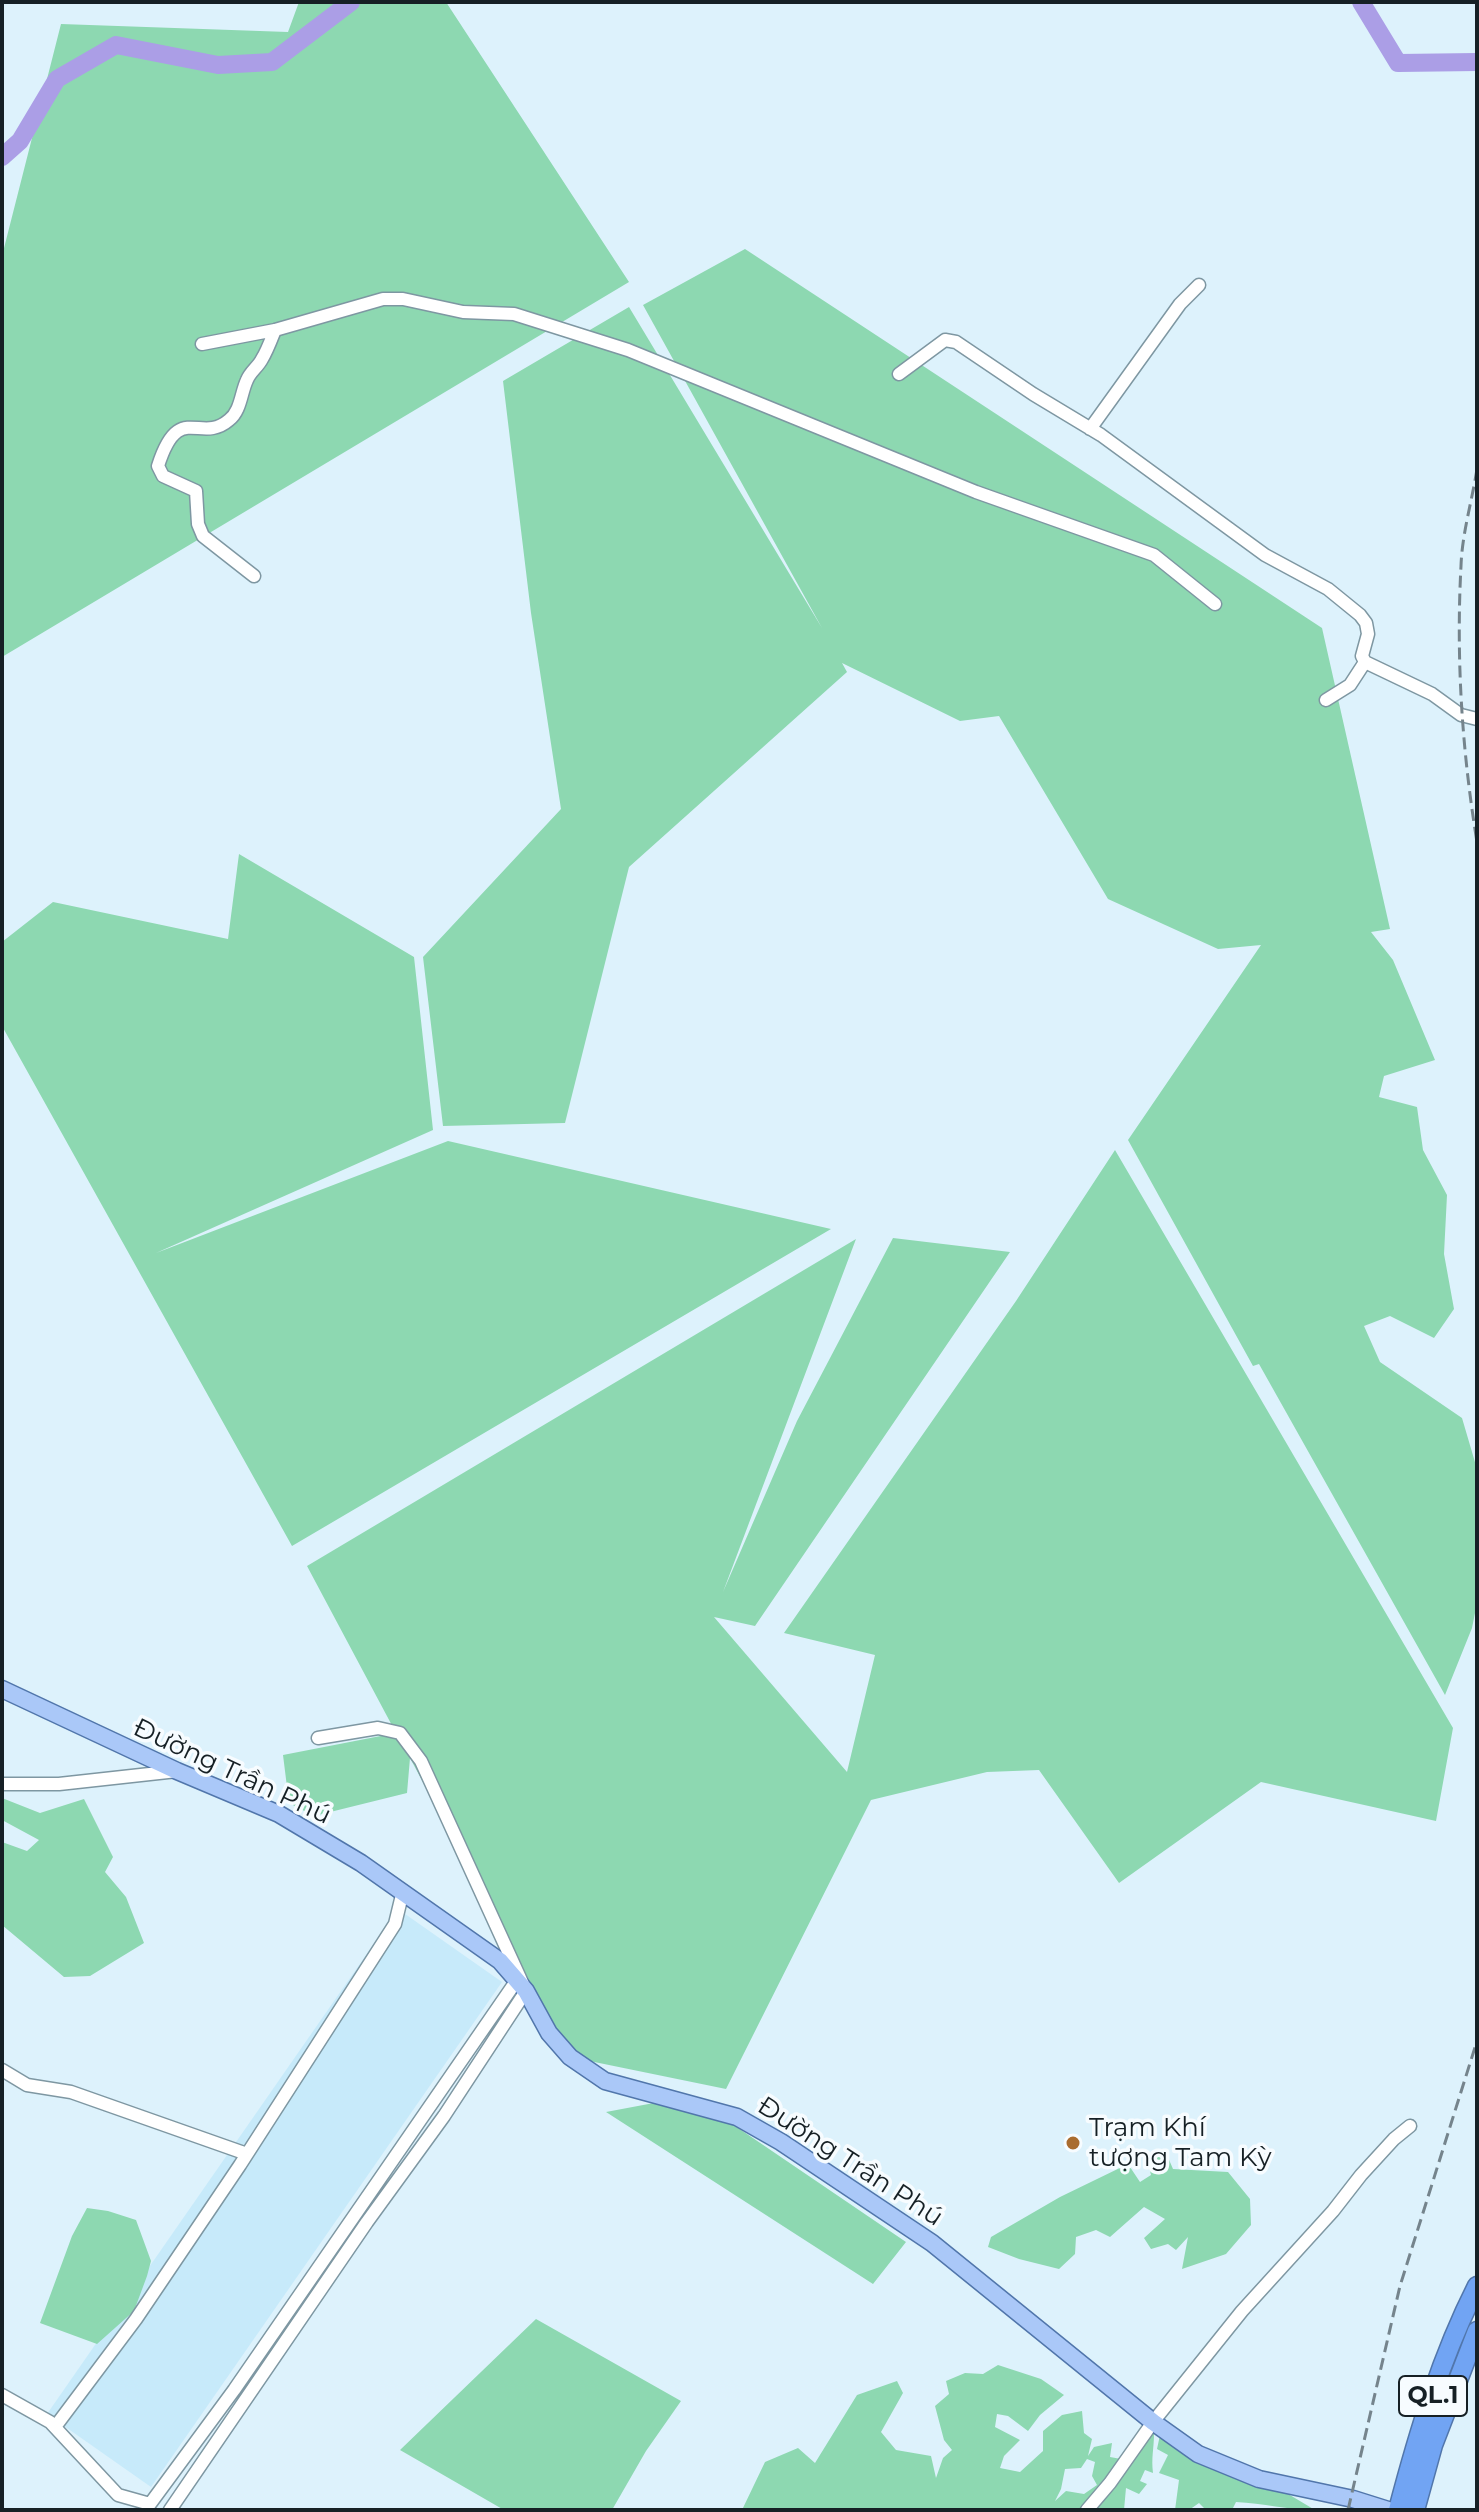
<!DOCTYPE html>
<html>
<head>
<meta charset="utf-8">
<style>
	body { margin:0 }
	#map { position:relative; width:1479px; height:2512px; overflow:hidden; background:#ddf2fc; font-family:Montserrat,sans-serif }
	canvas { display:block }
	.frame { position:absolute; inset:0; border:4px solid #162025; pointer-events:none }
</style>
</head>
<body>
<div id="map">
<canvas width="1479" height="2512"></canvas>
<div class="frame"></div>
</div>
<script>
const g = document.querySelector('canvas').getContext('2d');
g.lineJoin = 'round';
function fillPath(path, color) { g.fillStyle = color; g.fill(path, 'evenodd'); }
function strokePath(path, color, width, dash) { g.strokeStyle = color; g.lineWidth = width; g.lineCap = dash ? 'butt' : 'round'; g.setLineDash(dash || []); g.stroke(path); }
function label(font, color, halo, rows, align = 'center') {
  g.font = font + ' Montserrat,sans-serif'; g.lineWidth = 7; g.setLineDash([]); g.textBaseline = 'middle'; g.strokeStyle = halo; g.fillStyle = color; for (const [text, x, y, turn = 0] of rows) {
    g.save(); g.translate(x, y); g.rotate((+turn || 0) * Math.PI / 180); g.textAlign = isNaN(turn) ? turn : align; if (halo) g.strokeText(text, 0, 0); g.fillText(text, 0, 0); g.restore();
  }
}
fillPath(new Path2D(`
	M398,1909L502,1982L151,2487L47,2414Z`), '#c7eafa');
fillPath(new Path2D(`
	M299,2H446L629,282L2,657V256L61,24L288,32Z
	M745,249L1322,628L1390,929L1371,932L1393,960L1435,1060L1384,1076L1379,1097L1417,1107L1423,1150L1447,1195L1444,1254L1454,1309L1434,1338L1390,1316L1364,1326L1380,1362L1462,1418L1477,1469V1603L1472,1628L1445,1695L1259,1364L1253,1366L1128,1140L1261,945L1218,949L1108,899L999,716L960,721L842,663L847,672L629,867L565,1123L443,1126L423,957L561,809L531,613L503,381L629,307L822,628L643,305Z
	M239,854L414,957L433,1130L156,1253L448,1141L831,1229L292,1546L2,1026V942L53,902L228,939Z
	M1115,1150L1453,1728L1436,1821L1261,1782L1119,1883L1039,1770L987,1772L871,1800L726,2089L570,2057L410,1758L407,1793L314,1816L289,1803L283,1755L396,1733L307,1566L856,1239L723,1592L797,1421L893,1238L1010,1252L755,1626L714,1617L847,1772L875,1655L784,1633L1016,1301Z
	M2,1798L40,1813L84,1799L113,1857L105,1872L126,1897L144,1943L90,1976L64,1977L2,1925V1842L27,1851L39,1840L2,1820Z
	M691,2096L906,2242L873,2284L606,2112Z
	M1146,2154L1167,2155L1173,2169L1228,2172L1250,2199L1251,2225L1226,2254L1182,2269L1188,2237L1176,2250L1168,2244L1151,2249L1144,2238L1165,2219L1144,2207L1110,2237L1096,2230L1076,2237L1075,2254L1059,2269L1019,2259L988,2247L991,2237L1060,2197L1128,2164L1140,2182L1151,2175Z
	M87,2208L108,2211L136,2220L151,2261L147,2276L134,2311L97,2344L40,2323L72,2236Z
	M536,2319L681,2401L646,2451L612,2510H504L400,2450Z
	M998,2365L1041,2379L1064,2395L1040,2415L1028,2431L1008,2416L997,2414L995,2427L1020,2440L1004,2456L1000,2468L1020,2472L1043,2451V2431L1062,2415L1082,2411L1084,2433L1092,2439L1088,2456L1094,2447L1112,2443L1110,2457L1121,2459L1141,2434H1154C1154,2448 1151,2458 1153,2473L1145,2470L1140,2481L1147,2484L1139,2494L1126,2488L1124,2510H742L765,2462L798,2448L815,2463L857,2395L897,2381L903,2393L881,2432L896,2450L931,2456L936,2478L943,2458L952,2450L944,2440L935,2406L949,2394L946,2381L965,2373L983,2374ZM1087,2459L1095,2462L1092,2476L1097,2485L1084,2494L1066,2491L1055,2501L1061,2489L1065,2469L1081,2468Z
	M1160,2435L1268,2482L1315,2510C1288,2510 1263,2503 1236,2502L1232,2510H1206L1199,2503L1189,2510H1175L1179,2480L1159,2473L1168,2455L1157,2449Z`), '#8dd8b1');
strokePath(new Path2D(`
	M1361,2L1398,63L1477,62
	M2,157L20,141L57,79L116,45L218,65L272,62L351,2`), '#ab9ee6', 18);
const minor = new Path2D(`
	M202,344L275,330L383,299H403L463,312L514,314L628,350L976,492L1154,555L1215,604
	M899,374L945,340L956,342L1033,394L1101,435L1265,555L1328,589L1360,615L1366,623L1368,634L1362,656L1365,662L1350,685L1326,700
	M1090,429L1180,304L1199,285
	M254,576L203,536L198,524L196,491L163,476L158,466C179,400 200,445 229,420C241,411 241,392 247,380C250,372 258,367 262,359C267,351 271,340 275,330
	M1365,662L1432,694L1461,715L1477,719
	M2,1784H59L177,1771
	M2,2070L27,2085L71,2092L247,2154
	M2,2395L50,2422L118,2495L150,2504
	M55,2427L136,2319L240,2165L395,1924L403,1891
	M150,2504L234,2390L517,1980
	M170,2510L367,2222L444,2116L526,1991L421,1761L400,1733L378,1728L318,1738
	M1087,2510L1110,2483L1153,2422L1242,2311L1333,2211L1361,2175L1394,2139L1410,2126`);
const major = new Path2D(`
	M2,1689L177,1771L279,1814L361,1863L500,1961L526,1991L549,2033L570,2057L605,2081L737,2117L781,2142L932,2243L1153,2422L1198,2454L1259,2479L1353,2499L1388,2510`);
const highway = new Path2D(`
	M1398,2510C1418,2434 1441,2357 1477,2286
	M1415,2510L1433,2445L1477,2331`);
strokePath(minor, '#7e97a2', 15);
strokePath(major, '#5176ab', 19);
strokePath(highway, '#5176ab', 21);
strokePath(minor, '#fff', 12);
strokePath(major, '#aac8f8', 16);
strokePath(highway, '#71a4f3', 18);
strokePath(new Path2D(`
	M1477,469C1472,501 1462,534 1461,566C1456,658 1462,751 1477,842
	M1348,2510L1400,2286L1477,2041`), '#75848c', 3, [12, 6]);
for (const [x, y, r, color] of [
	[1073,2143,8,"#a96c2f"]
]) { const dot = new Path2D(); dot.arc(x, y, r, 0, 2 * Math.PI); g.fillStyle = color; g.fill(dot); strokePath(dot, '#f7fcff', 3); }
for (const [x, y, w] of [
	[1433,2396,68]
]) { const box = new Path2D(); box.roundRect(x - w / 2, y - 20, w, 40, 6); g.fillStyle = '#f7fcff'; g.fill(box); strokePath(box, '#162025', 2); }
label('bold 24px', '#162025', null, [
	["QL.1",1433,2396]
]);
label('26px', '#162025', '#f7fcff', [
	["Đường Trần Phú",232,1772,25],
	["Đường Trần Phú",850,2162,33]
]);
label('26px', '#162025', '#f7fcff', [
	["Trạm Khí",1089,2128],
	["tượng Tam Kỳ",1089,2158]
], 'left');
</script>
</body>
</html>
